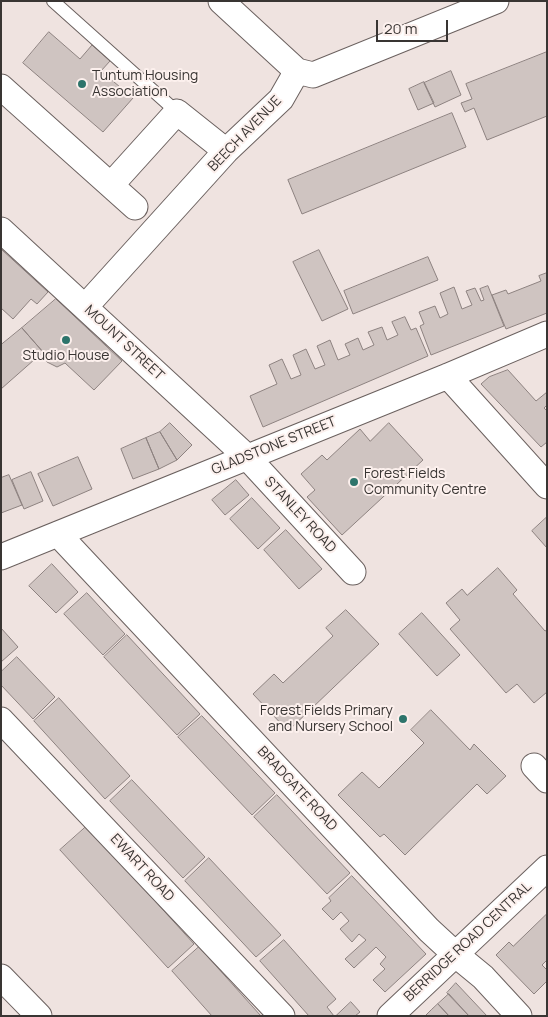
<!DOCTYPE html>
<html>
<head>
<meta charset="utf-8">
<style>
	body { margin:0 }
	#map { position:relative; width:548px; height:1017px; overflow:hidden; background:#efe3e0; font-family:Manrope,sans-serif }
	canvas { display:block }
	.frame { position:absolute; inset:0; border:2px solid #393533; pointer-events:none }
	.scale { position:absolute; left:376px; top:20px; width:72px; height:22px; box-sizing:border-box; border:2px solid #393533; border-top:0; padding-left:6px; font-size:15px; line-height:18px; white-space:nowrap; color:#393533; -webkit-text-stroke:4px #fcf0ed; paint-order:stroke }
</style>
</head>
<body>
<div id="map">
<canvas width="548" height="1017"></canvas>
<div class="frame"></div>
<div class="scale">20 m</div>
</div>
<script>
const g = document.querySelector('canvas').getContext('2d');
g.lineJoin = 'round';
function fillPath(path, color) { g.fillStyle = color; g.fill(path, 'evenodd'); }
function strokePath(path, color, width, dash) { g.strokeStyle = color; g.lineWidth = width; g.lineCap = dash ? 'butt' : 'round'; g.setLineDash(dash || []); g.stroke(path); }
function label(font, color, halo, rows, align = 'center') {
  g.font = font + ' Manrope,sans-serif'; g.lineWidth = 4; g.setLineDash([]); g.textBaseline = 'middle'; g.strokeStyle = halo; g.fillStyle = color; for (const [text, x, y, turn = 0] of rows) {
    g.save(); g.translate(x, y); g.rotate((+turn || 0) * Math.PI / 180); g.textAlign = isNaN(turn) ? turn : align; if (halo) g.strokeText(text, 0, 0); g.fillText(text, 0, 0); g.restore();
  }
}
const building = new Path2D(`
	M49,32L80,59L92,45L110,61L101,71L133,98L103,132L23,63Z
	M547,52V116L487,140L474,108L465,112L461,103L472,99L466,84Z
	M451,71L461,95L435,107L424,83Z
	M424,82L434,103L418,110L409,89Z
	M452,113L466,147L302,214L288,180Z
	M1,249L48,292L37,304L31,299L13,319L1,308Z
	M319,250L348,309L322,321L293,262Z
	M428,257L438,280L353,314L344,291Z
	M547,273V313L506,329L492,295L506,290L508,294L541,281L539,276Z
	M488,286L504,326L431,355L420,326L424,324L419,312L435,306L440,318L448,314L440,293L454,287L462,309L472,305L466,291L475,288L481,301L484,300L480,289Z
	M56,299L122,361L94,390L65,363L57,367L47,362L43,352L22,328Z
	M405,317L411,330L416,328L428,356L263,427L250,396L277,384L269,365L282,359L291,379L301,375L293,355L306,349L315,369L325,365L317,346L330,340L338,360L350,355L345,344L358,338L363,350L374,345L368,332L382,327L387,340L398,335L392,322Z
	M22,328L43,352L1,389V345Z
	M508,370L536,401L547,392V405L544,408L547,411V442L541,447L481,384L489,377Z
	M170,423L192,445L177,460L160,432Z
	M389,423L423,460L342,535L307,497L315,490L301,474L322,455L327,460L360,429L370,441Z
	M160,432L177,460L159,469L146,438Z
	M146,438L159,469L133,479L121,449Z
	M78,457L92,489L53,506L38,474Z
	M31,472L43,501L24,509L12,480Z
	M9,475L22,505L1,513V478Z
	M236,480L249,495L225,515L212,500Z
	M252,498L280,528L258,549L230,519Z
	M547,517V548L532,531Z
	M286,530L322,569L299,589L264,550Z
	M52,564L78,592L56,613L29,586Z
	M498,568L517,590L513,594L545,631L547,630V692L534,703L517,684L506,693L450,629L460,620L446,603L462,589L467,595Z
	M87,593L125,634L103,655L64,614Z
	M346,610L379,644L288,731L253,694L274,674L283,683L333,636L326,628Z
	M422,613L460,655L437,676L399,634Z
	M1,628L18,647L1,662Z
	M127,635L200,714L177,735L104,657Z
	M17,657L55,697L33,719L1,685V672Z
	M59,698L130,776L105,799L34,721Z
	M431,710L470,750L474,744L506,776L487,794L477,784L405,855L384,834L380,837L338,795L362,772L379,788L424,743L411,730Z
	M202,716L275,793L252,815L178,737Z
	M132,780L205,857L183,878L110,801Z
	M277,795L350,873L327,894L254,817Z
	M87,826L194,944L168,968L60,850Z
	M209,858L281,935L256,957L185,881Z
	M352,876L426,954L385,992L373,980L385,969L380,964L386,957L376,947L354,968L345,959L366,940L359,934L352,942L340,929L349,921L341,912L333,920L322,909L331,901L329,898Z
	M547,914V960L542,965L547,970V981L534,994L496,955L509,942L513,946Z
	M284,940L336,999L327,1007L334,1016H309L260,961Z
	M199,947L261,1016H212L172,971Z
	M456,983L487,1016H469L447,993Z
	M449,994L469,1016H449L438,1004Z
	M351,1002L360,1012L355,1016H336Z
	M438,1004L449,1016H425L431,1010Z`);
fillPath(building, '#cfc4c1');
strokePath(building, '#8d8280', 1);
const service = new Path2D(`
	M53,1L177,112`);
const minor = new Path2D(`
	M221,1L297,71
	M1,87L135,207
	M111,185L177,112L226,151
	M1,230L247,457L353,572
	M85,307L226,151L281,99L297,71L313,75L496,1
	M448,376L547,486
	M58,534L429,930L455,954L483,977L519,1016
	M1,557L448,376L547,334
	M1,720L282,1016
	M534,766L547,780
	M1,977L39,1016
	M390,1016L547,868`);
strokePath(service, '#6b615f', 14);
strokePath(minor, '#6b615f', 27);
strokePath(service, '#fff', 12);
strokePath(minor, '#fff', 25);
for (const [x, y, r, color] of [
	[82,84,5,"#2d746b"],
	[66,340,5,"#2d746b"],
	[354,482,5,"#2d746b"],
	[403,719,5,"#2d746b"]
]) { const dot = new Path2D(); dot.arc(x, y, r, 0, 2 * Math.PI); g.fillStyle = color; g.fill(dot); strokePath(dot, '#fcf0ed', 2); }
label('14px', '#393533', '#fcf0ed', [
	["Tuntum Housing",92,76],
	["Association",92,92],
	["Studio House",66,356,"center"],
	["Forest Fields",364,474],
	["Community Centre",364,490],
	["Forest Fields Primary",393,711,"right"],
	["and Nursery School",393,727,"right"]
], 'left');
label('14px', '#393533', '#fcf0ed', [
	["BEECH AVENUE",245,134,-46],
	["MOUNT STREET",124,343,43],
	["GLADSTONE STREET",274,446,-22],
	["STANLEY ROAD",300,515,47],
	["BRADGATE ROAD",297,789,47],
	["EWART ROAD",142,868,47],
	["BERRIDGE ROAD CENTRAL",468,942,-43]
]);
</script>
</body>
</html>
